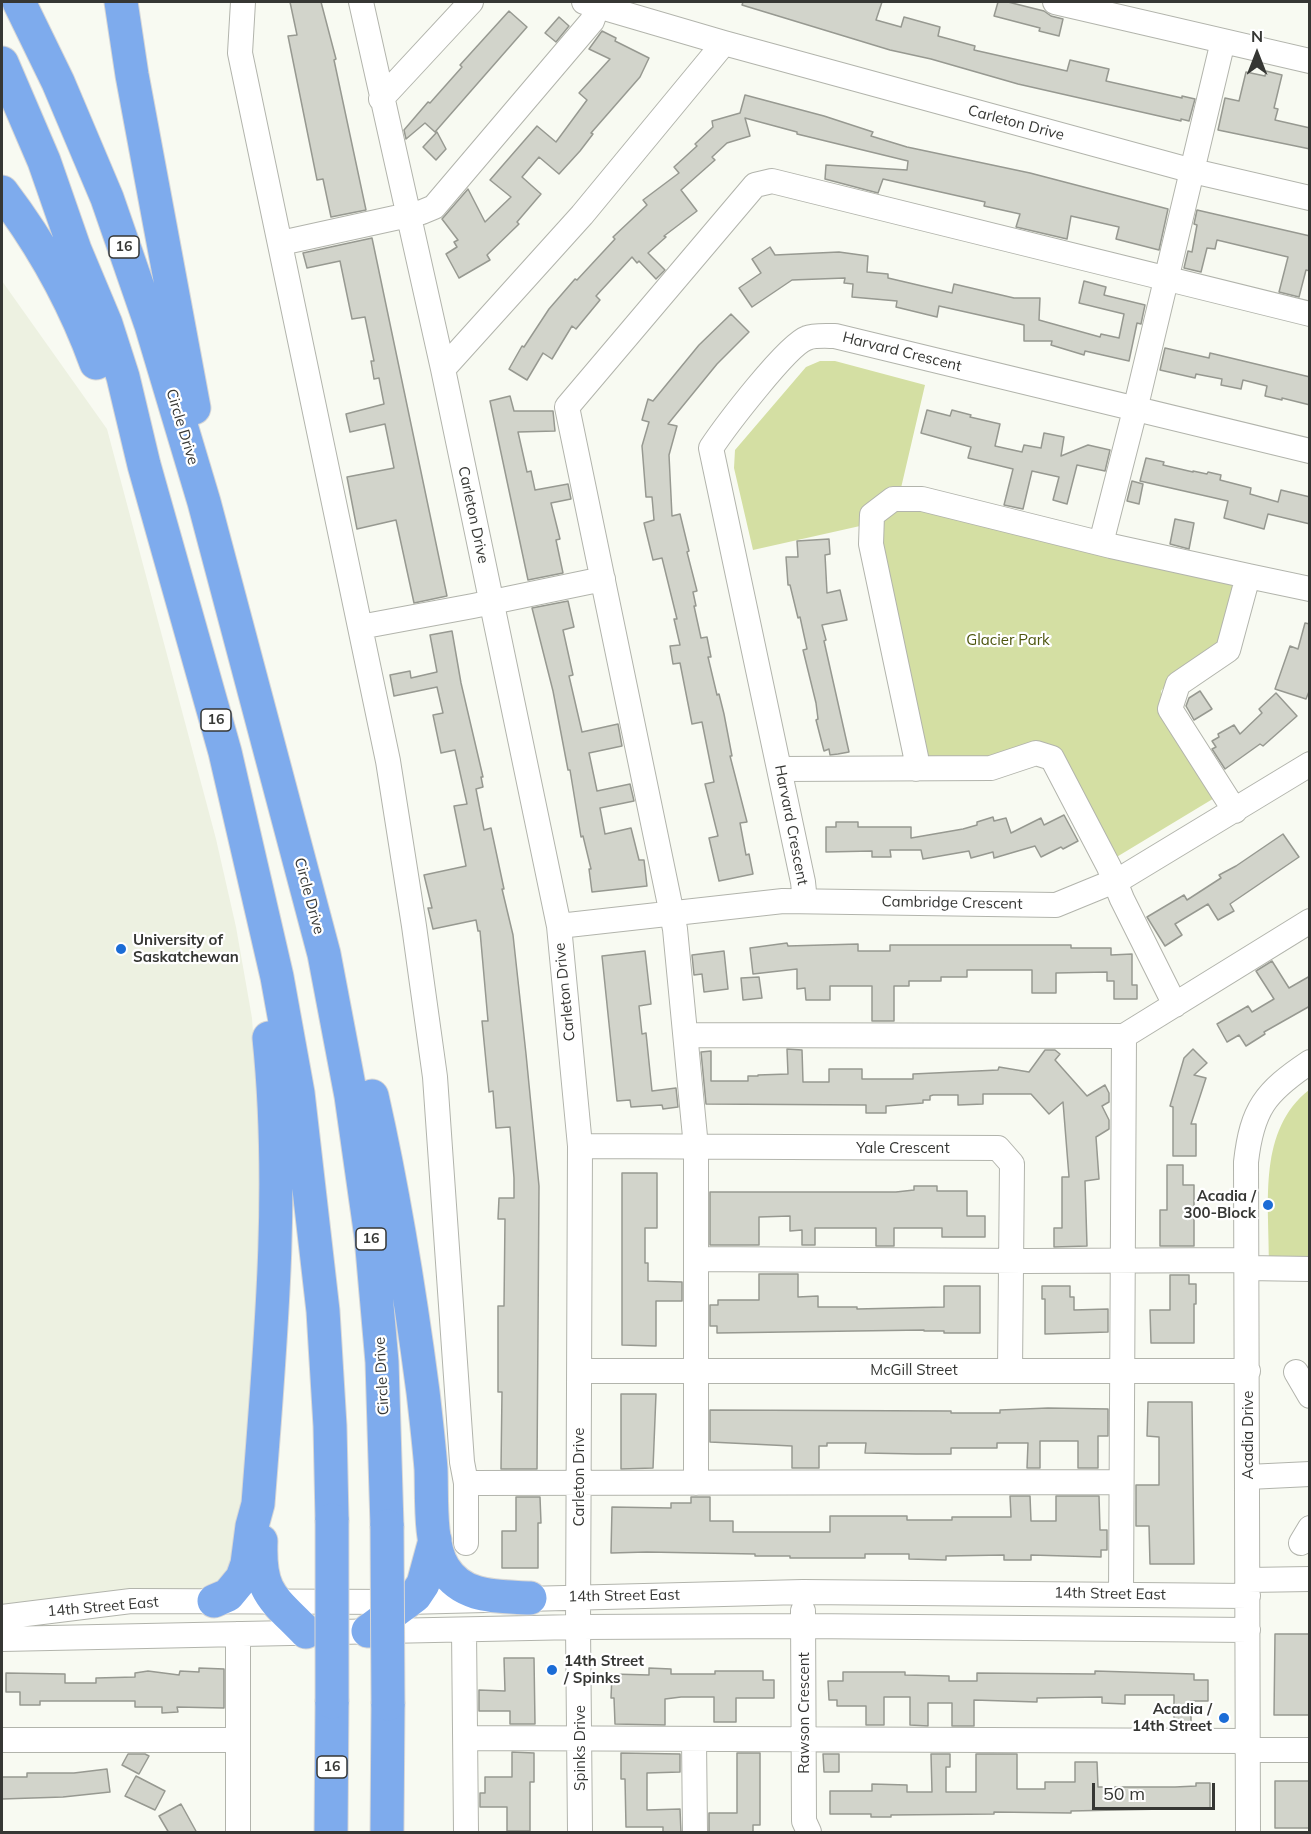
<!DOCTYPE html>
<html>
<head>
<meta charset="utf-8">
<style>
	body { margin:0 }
	#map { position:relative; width:1311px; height:1834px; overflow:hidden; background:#f8faf2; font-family:Mulish,sans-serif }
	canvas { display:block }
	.frame { position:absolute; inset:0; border:3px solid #363734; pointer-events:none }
	.north { position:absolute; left:1227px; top:24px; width:60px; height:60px; -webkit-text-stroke:4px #fff; paint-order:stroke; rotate:0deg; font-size:16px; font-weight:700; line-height:24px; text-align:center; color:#363734 }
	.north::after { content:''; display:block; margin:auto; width:21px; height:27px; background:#363734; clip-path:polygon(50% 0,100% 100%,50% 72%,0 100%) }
	.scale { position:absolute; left:1092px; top:1783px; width:123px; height:27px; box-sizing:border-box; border:3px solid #363734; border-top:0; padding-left:8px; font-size:18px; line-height:21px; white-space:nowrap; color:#363734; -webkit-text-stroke:4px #fff; paint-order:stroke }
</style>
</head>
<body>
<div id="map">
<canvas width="1311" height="1834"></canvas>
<div class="frame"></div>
<div class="north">N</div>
<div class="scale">50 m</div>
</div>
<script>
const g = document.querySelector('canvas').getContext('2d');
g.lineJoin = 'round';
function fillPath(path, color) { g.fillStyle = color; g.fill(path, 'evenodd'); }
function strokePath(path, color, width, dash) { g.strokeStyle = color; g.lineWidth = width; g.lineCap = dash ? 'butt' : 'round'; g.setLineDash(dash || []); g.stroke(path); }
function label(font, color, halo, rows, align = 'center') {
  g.font = font + ' Mulish,sans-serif'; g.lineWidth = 4.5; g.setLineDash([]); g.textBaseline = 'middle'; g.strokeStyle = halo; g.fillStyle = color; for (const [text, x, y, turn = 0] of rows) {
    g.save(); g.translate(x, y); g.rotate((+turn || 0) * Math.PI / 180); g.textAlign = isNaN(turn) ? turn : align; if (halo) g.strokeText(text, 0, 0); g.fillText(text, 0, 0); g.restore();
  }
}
fillPath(new Path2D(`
	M2,281L107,429L216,839L236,927L252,1018L263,1180L244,1555L213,1589L2,1605Z`), '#edf1e1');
fillPath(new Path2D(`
	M820,361H835L925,385L901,488L1241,583L1223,647L1175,674L1161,691L1165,715L1216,797L1115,858L1055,747L1007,757H921L860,526L753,550L734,468L735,450L806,367Z
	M1309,1090V1259H1269C1269,1201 1258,1130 1309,1090Z`), '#d4dfa3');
const building = new Path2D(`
	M290,2H321L336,59L334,60L366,210L331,217L323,179L317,180L288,36L297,35Z
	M743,2H882L876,20L901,27L904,17L940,27L938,36L975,46L974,50L1067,71L1070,60L1109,69L1106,81L1182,98V96L1195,99L1189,121L1181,119V121L1018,84L931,59L890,50L742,5Z
	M998,2H1008L1044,11L1051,16L1063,19L1059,36L1039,31L1040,28L994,16Z
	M509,11L527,27L435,132L425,123L406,139L404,130L428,102L430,103L462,67L460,65Z
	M559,17L569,26L556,42L545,33Z
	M602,31L616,38L615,41L649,58L640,77L591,133L593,134L580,151L559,174L539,157L522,177L541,194L517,222L519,224L487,255L490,260L459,278L446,254L457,247L454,242L458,240L442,219L468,189L485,222L511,197L490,180L537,126L556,142L587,100L579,93L610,59L589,49Z
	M1266,71L1282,75L1274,108L1278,109L1275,120L1310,128V149L1218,130L1225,98L1239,101L1246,72L1265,76Z
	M745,95L824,116L873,132L871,136L907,147L1030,173L1168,209L1159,250L1116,239L1119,227L1071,216L1067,239L1016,227L1020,214L984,206L985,202L883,179L878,193L825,179L826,165L907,170L908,161L797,134V132L745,118L750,136L727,143L712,157L715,160L681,190L697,211L664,236L666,237L648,253L665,270L656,279L639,261L637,263L632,257L596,296L600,300L576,329L572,326L552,359L543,353L527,380L509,369L522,346L524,347L549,309L575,279L577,280L615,239L613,237L647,205L643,200L679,173L674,167L697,146L695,144L713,127L712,121L740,113Z
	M437,132L446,149L436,160L423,147Z
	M1197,210L1310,236V271L1306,270L1299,297L1279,292L1288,257L1217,240L1215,249L1207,248L1201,272L1184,268L1188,251L1192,252L1197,225L1194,224Z
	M372,238L447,596L414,603L396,520L357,529L347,477L394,468L385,424L350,432L346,414L384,404L379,378L374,379L371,361H374L365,317L352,319L340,261L307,268L303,253Z
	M770,247L775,255L839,252L868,256L867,272L888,274V278L952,293L954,284L1014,298H1040L1039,320L1100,337L1101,334L1119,338L1124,314L1079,303L1084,281L1106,287L1104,295L1145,305L1141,324L1137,323L1129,361L1085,351L1084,355L1051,345L1052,341H1024V325L939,306L937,317L896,307L897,301L852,297L853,284L844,283L845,278L792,280L752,307L739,288L761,273L752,259Z
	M731,314L749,332L717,364L668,424L677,426L669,455L672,516L680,514L689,551L687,552L697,591L693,592L696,606H694L701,638L707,637L711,657H708L717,695L719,694L724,714L732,756H730L747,822L740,823L746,855L749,854L753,874L719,881L709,838L718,836L705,784L714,782L702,722L692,724L680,663L673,664L670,646L680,645L674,619H677L662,558L653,560L644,523L654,520L652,497H646L642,446L649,422L642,420L648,399L653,401L699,345Z
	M1165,348L1209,358L1210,353L1310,377V405L1282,398V400L1265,396L1267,386L1243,380L1241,389L1221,385L1222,379L1196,374L1195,378L1160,370Z
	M510,396L514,411H553L555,431L518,432L527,472L531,471L535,490L568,484L571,499L551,503L560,539L556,540L563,573L528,580L490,401Z
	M927,410L950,416L952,410L971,415L970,417L1000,424L995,446L1022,452L1024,445L1041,448L1044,433L1064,437L1061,456L1088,445L1110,450L1105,471L1077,465L1067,504L1053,500L1059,477L1032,471L1023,509L1004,505L1013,469L968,458L971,447L921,433Z
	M1146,458L1164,462L1163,465L1193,472V471L1207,474L1208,472L1221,475L1220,480L1251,488L1250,494L1278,502L1281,490L1310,497V524L1268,514L1264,529L1224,518L1228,501L1140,481Z
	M1132,481L1143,484L1139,504L1127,501Z
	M1175,519L1194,523L1189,549L1170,544Z
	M829,539L830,554L825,555L827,593L840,590L847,620L822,625L826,640L824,641L849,752L838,754L830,755L829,749L824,751L816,720L818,719L816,703L803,650L807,649L800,617L798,618L790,585H788L786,557H798L797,541Z
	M568,601L574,627L563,630L573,675L569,676L582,732L618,724L622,746L589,753L597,791L630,784L634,801L600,808L605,834L631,828L639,860H644L647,886L592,892L589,869H591L583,836L581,837L570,770H568L553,691L532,608Z
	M1305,623L1310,624V689L1306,699L1275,689L1290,646L1298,649Z
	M452,631L461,683L483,777H481L483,787L476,789L484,830L491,828L504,889H502L513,935L526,1054L539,1186L537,1469H501L502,1392H498V1306H504L505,1219H498L499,1198H514V1178L510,1127L496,1128L493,1091L489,1092L482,1021H488L480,931H478L476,920L433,929L428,908H432L424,875L466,866L454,806L467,804L455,750L441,753L433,715L443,713L437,687L394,696L390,675L410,671L411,678L437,672L430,635Z
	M1200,691L1212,709L1194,720L1186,706L1189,698Z
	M1276,693L1297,716L1263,746L1260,744L1225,769L1212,749L1216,747L1212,741L1219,737L1218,734L1234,725L1240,734L1262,713L1259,709Z
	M1064,815L1078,841L1063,849L1061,847L1041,857L1035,846L994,858L993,852L971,858L969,851L923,859L921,850H890L891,857H872V851L826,852V827H836V822H858V827H911V838L963,829L977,825V822L993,817L994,821L1006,818L1011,833L1041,818L1044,825Z
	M1283,834L1299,857L1230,904L1234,911L1218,920L1208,904L1175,924L1182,935L1165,946L1147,917L1184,895L1187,900L1221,878L1219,875L1236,866Z
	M787,943L788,946L858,944V951H890V945H1071V948H1111V955L1132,954V985H1137V999H1114V981H1107V972L1056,973V993H1032V970H967V977H941V981H909V986H894V1021H872V986H830V1000H806L805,988L797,989V969L753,974L750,948Z
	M645,951L651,1004L639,1006L642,1034L646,1033L652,1091L676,1088L678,1107L663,1109L662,1105L631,1107L630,1100L617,1101L602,956Z
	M724,951L728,989L704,992L702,974L694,975L692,955Z
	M1272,961L1289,988L1310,976V1006L1264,1032L1265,1034L1246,1046L1239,1035L1227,1042L1217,1024L1248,1006L1252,1012L1274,999L1256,971Z
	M759,977L762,998L743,1000L741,978Z
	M787,1049L802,1050L803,1082H829V1069H862V1079H913V1074L998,1070L999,1067L1029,1072L1045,1050H1055L1060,1054L1055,1060L1087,1096L1105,1085L1109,1093V1102L1102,1106L1109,1120V1129L1096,1137L1099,1179L1085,1181L1087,1246L1054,1247V1228H1062V1177H1069L1063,1102L1049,1114L1031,1094H983V1104L958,1105V1095H933L930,1096V1100H923V1103L886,1106V1113H866V1105L706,1104L701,1052L711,1051V1081H748V1076H758V1075L788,1074Z
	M1193,1049L1207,1063L1194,1075L1206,1078L1191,1124H1196V1156H1173V1107L1170,1106L1184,1058Z
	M1167,1165H1183V1185H1194V1246H1160V1210H1167Z
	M622,1173H657V1228H645V1263H648V1281L682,1282V1301H656V1346L622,1345Z
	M914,1186H937V1191H967V1216H985V1237H942V1228H894V1246H876V1228H815V1245H802V1230L790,1231V1216L759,1217V1245H710V1192H896L914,1190Z
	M759,1274H798V1297L818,1296V1307H857V1309L944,1307V1286H980V1333H944V1331H924V1330L717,1333V1326H710V1305H718V1300H759Z
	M1170,1275H1189V1284H1196V1304H1194V1343H1151L1150,1310H1170Z
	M1042,1286H1070V1297H1074V1310L1108,1309V1332L1045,1334V1299H1042Z
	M621,1394H656L653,1468L621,1469Z
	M1148,1402H1192L1194,1564H1150L1149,1526H1136V1485H1159V1437L1147,1436Z
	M1048,1408L1108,1409V1436H1098V1468H1078V1441H1040V1468H1027L1028,1443H997V1448H951V1454H916L865,1453L866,1443H827V1446H819V1468H792V1446L710,1442V1410L951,1411V1413H1000V1410Z
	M1010,1496H1030L1031,1521H1056V1496H1099L1100,1530H1107V1550H1101V1557L1031,1555V1560H1004V1555L946,1556V1560L909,1559V1554H865V1558H790V1556H755V1554L647,1552L611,1553L612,1507L671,1508V1503H691V1497H710V1521H733V1532H830V1516H907V1520H952V1517H1011Z
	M516,1497H540L541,1523H538V1568H502V1531H516Z
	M1275,1634H1310V1715H1274Z
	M504,1658H534L535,1724H510V1711H479V1690L505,1691Z
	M199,1668L224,1669V1708L177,1707L178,1712L162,1713V1707H135V1701H40V1705H20V1692H6V1673L65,1674V1683H96V1678L135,1677V1673L148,1671L179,1675L180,1671L199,1672Z
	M649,1668L671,1669V1674H715V1671H763V1680H774V1698H736V1722H714V1697H681L665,1699V1725L615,1724L614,1698H611L612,1674L649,1675Z
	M1095,1671L1194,1674V1680H1208V1701H1191V1727L1174,1726V1695H1125V1704L1102,1703V1697L1037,1698V1702L974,1700V1726H952V1703H928V1726L910,1725V1697H884V1725H866V1706H837V1700H829L828,1681H843V1672H905V1675L949,1676V1681H977V1673L1095,1674Z
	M512,1752L534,1753V1782H530V1831H507V1807H480V1793H485V1777H512Z
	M621,1753L680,1754V1772L647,1773V1810L680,1809L681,1833H663V1827H626L625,1779H621Z
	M737,1753H760V1825H753V1832L709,1833V1813H737Z
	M128,1754H145L149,1756L139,1774L122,1765Z
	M823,1754H839V1772H824Z
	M931,1754H950V1767H946V1792H976V1754H1017V1789H1045V1782H1075V1762H1097L1098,1787H1175L1196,1786V1783H1210V1808L1071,1811V1813L994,1812V1814L891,1815V1817H871V1814H830V1791H872V1784L907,1785V1792H932Z
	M107,1769L110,1792L63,1797L2,1799V1777H27V1773H74Z
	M136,1776L165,1791L155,1810L125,1796Z
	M1275,1781H1310V1828H1275Z
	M181,1804L197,1833H169L159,1816Z`);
fillPath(building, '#d2d4cb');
strokePath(building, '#979991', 1.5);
const minor = new Path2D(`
	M243,2L240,53L388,761L414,926L435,1077L462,1462L466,1483V1543
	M361,2L443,369L559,926L580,1146L578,1627L580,1832
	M584,2L724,43L1193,171L1310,198
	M1055,2L1310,61
	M381,99L471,2
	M281,243L422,212L434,207L592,21L599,2
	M443,369L582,215L724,43
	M1101,543L1135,410L1223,41
	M1248,576L1310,589
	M360,627L473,606L603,579
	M780,769L991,768L1036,753L1052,758L1109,867L1122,899L1175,1005
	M916,769V757L871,544L872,515L893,499H922L1111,546L1248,576L1228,650L1178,684L1170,709L1235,811
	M805,901L803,882L711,448C725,427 787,345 807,338C814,335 827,336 835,336L1310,451
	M559,926L783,901L1056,905L1122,878L1310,764
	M686,1035L1124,1036L1310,921
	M580,1146L998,1148L1012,1164L1010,1370
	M697,1259L1024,1261L1247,1260
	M1247,1268L1310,1269
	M580,1371H1248
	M1296,1372L1310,1396
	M1248,1477L1310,1474
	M466,1483L1121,1482
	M696,1483V1147L675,929L567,407L755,185L772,181L1310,314
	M1301,1543L1310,1528
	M1248,1580L1310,1579
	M1121,1594L1124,1036
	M803,1611L804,1821L809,1832
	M2,1617L131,1601L406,1602L803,1592L1248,1596
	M464,1630L466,1832
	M2,1639L578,1627L804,1626L1248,1630
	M466,1738L1247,1741
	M2,1740H238
	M694,1740L695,1832
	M1247,1750H1310
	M238,1832V1634
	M1248,1832L1246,1162C1252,1109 1265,1092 1310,1062`);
const highway = new Path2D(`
	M19,2L58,82L107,198L151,325L204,502L324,954L351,1096L371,1237L382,1362L387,1526
	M121,2L132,75L194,408
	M2,63L44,161L75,250L106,324L123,377L144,465L225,752L277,977L298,1093L323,1311L330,1426L332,1520
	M2,192C43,246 73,300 96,363
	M372,1096C394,1193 410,1293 423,1392C426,1418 429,1444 431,1469C432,1497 429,1545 444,1568C463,1599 498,1596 530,1598
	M261,1541C259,1593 272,1597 306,1632
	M214,1601L228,1595L242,1578L247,1564L252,1526L258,1504C270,1349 285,1192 269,1038
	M368,1631L415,1596L423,1584L435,1540
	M331,1832L332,1702
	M387,1832L388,1704`);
strokePath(minor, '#b2b4ac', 26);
strokePath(highway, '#d7d7d6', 35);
strokePath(minor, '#fff', 24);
strokePath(highway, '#7eabed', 33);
const highwayBridge = new Path2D(`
	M332,1520V1702
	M387,1526L388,1704`);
strokePath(highwayBridge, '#d7d7d6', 35, []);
strokePath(highwayBridge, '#7eabed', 33);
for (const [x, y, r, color] of [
	[121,949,6,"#1b6cd6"],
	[1268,1205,6,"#1b6cd6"],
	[552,1670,6,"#1b6cd6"],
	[1224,1718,6,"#1b6cd6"]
]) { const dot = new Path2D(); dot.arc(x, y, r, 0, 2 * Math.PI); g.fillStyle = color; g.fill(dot); strokePath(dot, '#fff', 2); }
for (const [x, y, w] of [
	[124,247,30],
	[216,720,30],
	[371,1239,30],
	[332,1767,30]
]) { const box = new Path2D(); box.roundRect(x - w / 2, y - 11, w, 22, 4.5); g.fillStyle = '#fff'; g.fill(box); strokePath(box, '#363734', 1.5); }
label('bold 14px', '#363734', null, [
	["16",124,247],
	["16",216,720],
	["16",371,1239],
	["16",332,1767]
]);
label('15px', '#363734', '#fff', [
	["Carleton Drive",1016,123,15],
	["Harvard Crescent",902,352,14],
	["Circle Drive",182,427,73],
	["Carleton Drive",473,515,78],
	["Harvard Crescent",791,825,79],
	["Circle Drive",309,896,75],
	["Cambridge Crescent",952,903,1],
	["Carleton Drive",565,992,-96],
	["Yale Crescent",903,1148],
	["McGill Street",914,1370],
	["Circle Drive",382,1376,-93],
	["Acadia Drive",1248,1435,-90],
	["Carleton Drive",579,1477,-90],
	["14th Street East",1110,1594,1],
	["14th Street East",624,1596,-1],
	["14th Street East",103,1607,-5],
	["Rawson Crescent",804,1713,-90],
	["Spinks Drive",580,1748,-90]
]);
label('15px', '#4d560e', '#fff', [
	["Glacier Park",1008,640]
]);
label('bold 15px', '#363734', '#fff', [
	["University of",133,940],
	["Saskatchewan",133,957],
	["Acadia /",1256,1196,"right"],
	["300-Block",1256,1213,"right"],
	["14th Street",564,1661],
	["/ Spinks",564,1678],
	["Acadia /",1212,1709,"right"],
	["14th Street",1212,1726,"right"]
], 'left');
</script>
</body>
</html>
